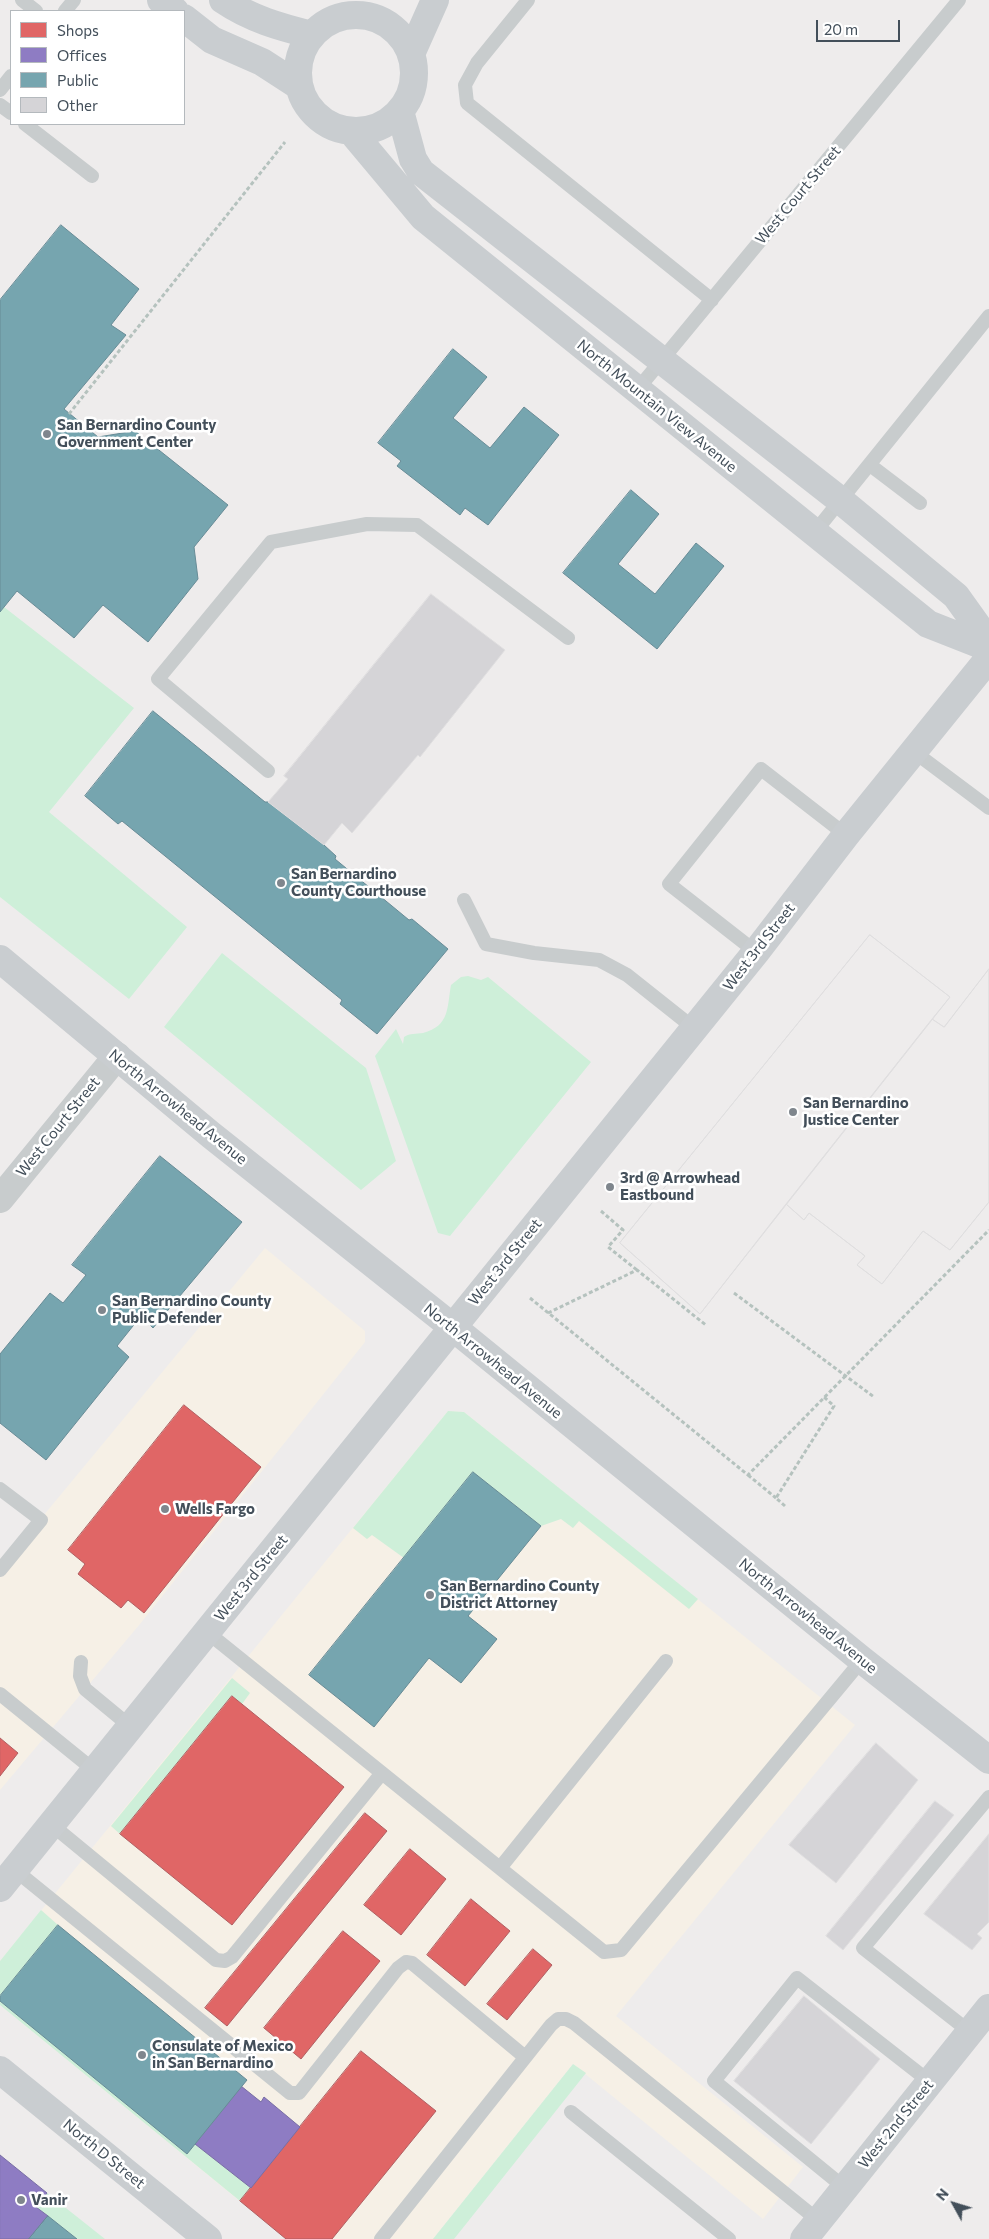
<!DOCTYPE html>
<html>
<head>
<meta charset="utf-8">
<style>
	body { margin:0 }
	#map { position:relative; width:989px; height:2239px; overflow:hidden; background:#eeecec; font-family:Commissioner,sans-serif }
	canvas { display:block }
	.legend { position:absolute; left:10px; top:10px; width:175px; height:115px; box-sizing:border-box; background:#fff; border:1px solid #b4b9bd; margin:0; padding:6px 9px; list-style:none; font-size:15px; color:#434f5a }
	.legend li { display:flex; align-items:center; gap:10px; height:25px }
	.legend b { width:25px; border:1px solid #b4b9bd }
	.north { position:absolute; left:929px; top:2179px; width:50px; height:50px; -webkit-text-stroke:4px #fff; paint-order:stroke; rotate:309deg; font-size:14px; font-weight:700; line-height:20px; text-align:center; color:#434f5a }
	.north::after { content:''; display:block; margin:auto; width:18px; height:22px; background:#434f5a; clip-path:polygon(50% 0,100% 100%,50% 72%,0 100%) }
	.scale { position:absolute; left:816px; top:20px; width:84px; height:22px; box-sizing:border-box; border:2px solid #434f5a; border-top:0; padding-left:6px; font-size:15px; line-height:18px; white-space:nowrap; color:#434f5a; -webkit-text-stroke:4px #fff; paint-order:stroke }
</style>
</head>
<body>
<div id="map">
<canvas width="989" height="2239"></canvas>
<ul class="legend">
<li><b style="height:14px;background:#e06666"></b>Shops</li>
<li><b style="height:14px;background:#8e7cc3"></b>Offices</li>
<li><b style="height:14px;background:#76a5af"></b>Public</li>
<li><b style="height:14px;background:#d5d4d7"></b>Other</li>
</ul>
<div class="north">N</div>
<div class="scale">20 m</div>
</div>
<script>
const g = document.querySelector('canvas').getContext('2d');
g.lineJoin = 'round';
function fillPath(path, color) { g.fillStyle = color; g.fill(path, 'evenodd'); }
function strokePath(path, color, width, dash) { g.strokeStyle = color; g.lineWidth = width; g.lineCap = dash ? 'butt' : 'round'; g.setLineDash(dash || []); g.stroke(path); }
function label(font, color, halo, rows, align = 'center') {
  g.font = font + ' Commissioner,sans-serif'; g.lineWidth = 5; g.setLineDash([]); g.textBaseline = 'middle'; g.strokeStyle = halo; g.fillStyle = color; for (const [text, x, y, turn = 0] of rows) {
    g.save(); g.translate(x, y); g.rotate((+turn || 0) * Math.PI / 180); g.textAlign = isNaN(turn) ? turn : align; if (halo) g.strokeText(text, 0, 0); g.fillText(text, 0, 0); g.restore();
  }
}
fillPath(new Path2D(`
	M265,1248L365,1331V1342L140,1624L0,1790V1568Z
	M448,1411L464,1412L855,1725L616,2016L803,2167L763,2219L573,2064L433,2239H286L0,2005V1961Z`), '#f6f0e6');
fillPath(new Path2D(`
	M4,607L134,708L49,812L187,927L129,999L0,897V612Z
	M222,953L366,1068L396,1161L361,1190L164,1027Z
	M468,976L481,980L488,977L591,1062L450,1236L438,1233L375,1056L396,1029L403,1044L404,1037C410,1033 416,1034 423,1033C450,1026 447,1007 451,985L461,977Z
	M448,1411L464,1412L698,1599L689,1609L579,1521L573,1528L561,1519L541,1526L473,1472L404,1558L372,1535L367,1539L353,1528Z
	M232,1678L250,1693L242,1704L232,1696L120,1834L111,1826Z
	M41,1910L58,1925L0,1996V1961Z
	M0,2001L187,2153L195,2144L251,2188L240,2201L0,2005Z
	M573,2064L586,2073L466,2224L454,2239H433Z
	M47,2193L105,2239H77L36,2207Z`), '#ceefd9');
const shops = new Path2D(`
	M184,1405L261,1467L144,1613L128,1600L121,1608L78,1574L85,1564L68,1550Z
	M232,1696L344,1787L232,1925L120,1834Z
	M0,1738L18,1753L0,1776Z
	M365,1813L387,1831L227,2026L205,2008Z
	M410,1849L446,1879L401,1935L364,1905Z
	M471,1899L510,1931L465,1986L427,1955Z
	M343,1931L380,1961L301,2059L264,2028Z
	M533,1949L552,1965L507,2020L487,2004Z
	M361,2051L436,2111L332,2239H286L240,2201Z`);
fillPath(shops, '#e06666');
strokePath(shops, '#b15f62', 1);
const offices = new Path2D(`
	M241,2086L261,2102L264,2097L300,2127L251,2188L195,2144Z
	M0,2155L47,2193L36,2207L48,2216L29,2239H0Z`);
fillPath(offices, '#8e7cc3');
strokePath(offices, '#786ea4', 1);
const public = new Path2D(`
	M61,225L139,289L111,325L126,335L64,409L98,437L135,431L228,505L194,547L198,579L148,642L103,605L74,638L17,591L0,612V300Z
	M453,349L487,377L453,418L490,448L524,407L559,435L488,525L465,508L460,515L397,466L401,461L378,443Z
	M631,490L659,514L618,564L655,594L696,543L724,566L657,649L563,573Z
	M153,711L265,802H268L324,845L336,856L335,859L409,920L412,919L448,949L377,1034L340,1004L342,1000L122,821L118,824L85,796Z
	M160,1156L242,1222L153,1328L141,1316L117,1346L129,1357L46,1460L0,1423V1354L50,1293L63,1303L86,1275L72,1265Z
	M473,1472L541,1526L468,1616L497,1639L461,1683L429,1658L374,1727L309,1675Z
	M58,1925L247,2080L187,2154L0,2001V1996Z
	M48,2216L77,2239H29Z`);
fillPath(public, '#76a5af');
strokePath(public, '#678b96', 1);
const building = new Path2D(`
	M431,594L505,650L420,757L418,755L352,833L342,823L324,845L268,802L288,779L284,776Z
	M870,935L950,997L932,1019L944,1027L989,969V1202L950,1250L923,1231L882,1284L857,1265L865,1256L809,1213L804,1220L786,1204L700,1314L620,1243Z
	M870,935L950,997L700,1314L620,1243Z
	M989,969V1202L950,1250L923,1231L882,1284L857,1265L865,1256L809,1213L804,1220L786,1204L932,1019L944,1027Z
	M876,1743L918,1780L836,1883L789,1845Z
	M935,1801L954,1815L843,1950L826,1936Z
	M989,1834V1922L977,1934L982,1938L972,1950L924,1914Z
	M804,1996L880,2059L811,2144L734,2081Z`);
fillPath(building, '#d5d4d7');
strokePath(building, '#dfdedf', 1);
strokePath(new Path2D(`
	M69,414L285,142
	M601,1211L623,1230L608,1247L637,1270
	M734,1293L874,1397
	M530,1298L748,1475L989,1230
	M548,1313L637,1270L707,1326
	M748,1475L776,1498
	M785,1506L776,1498L834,1406L824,1397`), '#b5c2be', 3, [4, 2.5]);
strokePath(new Path2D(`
	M22,0L36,11
	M528,0L477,63L465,85L467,103L712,300
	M65,11L74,0
	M0,90L11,76
	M0,105L11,113
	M25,124L92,176
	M637,390L959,0
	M870,465L920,503
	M814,533L989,316
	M913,751L989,808
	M268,771L158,679L271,542L367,524L417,525L568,638
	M464,900L486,944L534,953L599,960L627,975L695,1029
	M756,952L669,884L761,769L846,835
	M0,1489L41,1520L0,1570
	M207,1632L604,1952L621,1950L862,1660
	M81,1662L80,1676L85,1689L131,1727
	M0,1694L95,1771
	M52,1825L216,1960L225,1961L232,1957L382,1773
	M500,1868L666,1661
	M15,1870L290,2093H299L398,1968L406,1962L412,1963L525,2057
	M970,2032L863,1948L989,1797
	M571,2112L729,2239
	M845,2188L714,2081L797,1978L930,2082
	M381,2239L551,2025L558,2019H566L574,2023L819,2221`), '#c8cccd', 14);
strokePath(new Path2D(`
	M0,1199L117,1056`), '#c8cccd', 28);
strokePath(new Path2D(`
	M161,0L175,11
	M223,0C251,19 280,27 312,35
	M298 73a58 58 0 1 1 116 0a58 58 0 1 1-116 0Z
	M184,18L212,40L262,62L299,86
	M411,54L435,0
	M400,111L413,159L421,172L840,500L956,596L989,642
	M351,131L423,217L928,624L989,648
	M0,959L211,1135L450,1325L862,1660L989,1760
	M0,1888L756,952L846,835L989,658
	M0,2070L208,2239
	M804,2239L989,2008`), '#c9cdd0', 28);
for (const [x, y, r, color] of [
	[47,434,5,"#7f868d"],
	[281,883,5,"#7f868d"],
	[793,1112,5,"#7f868d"],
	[610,1187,5,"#7f868d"],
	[102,1310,5,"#7f868d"],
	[165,1509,5,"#7f868d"],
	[430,1595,5,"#7f868d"],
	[142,2055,5,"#7f868d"],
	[21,2200,5,"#7f868d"]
]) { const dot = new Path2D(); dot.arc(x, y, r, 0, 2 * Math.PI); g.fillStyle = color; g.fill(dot); strokePath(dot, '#fff', 2); }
label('15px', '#434f5a', '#fff', [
	["West Court Street",798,195,-50],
	["North Mountain View Avenue",657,406,39],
	["West 3rd Street",759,947,-52],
	["North Arrowhead Avenue",178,1107,39],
	["West Court Street",58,1127,-51],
	["West 3rd Street",505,1262,-51],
	["North Arrowhead Avenue",493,1361,39],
	["West 3rd Street",251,1578,-51],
	["North Arrowhead Avenue",808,1616,39],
	["West 2nd Street",896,2124,-51],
	["North D Street",104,2154,39]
]);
label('bold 15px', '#434f5a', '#fff', [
	["San Bernardino County",57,425],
	["Government Center",57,442],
	["San Bernardino",291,874],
	["County Courthouse",291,891],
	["San Bernardino",803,1103],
	["Justice Center",803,1120],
	["3rd @ Arrowhead",620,1178],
	["Eastbound",620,1195],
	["San Bernardino County",112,1301],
	["Public Defender",112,1318],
	["Wells Fargo",175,1509],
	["San Bernardino County",440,1586],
	["District Attorney",440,1603],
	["Consulate of Mexico",152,2046],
	["in San Bernardino",152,2063],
	["Vanir",31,2200]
], 'left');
</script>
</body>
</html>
